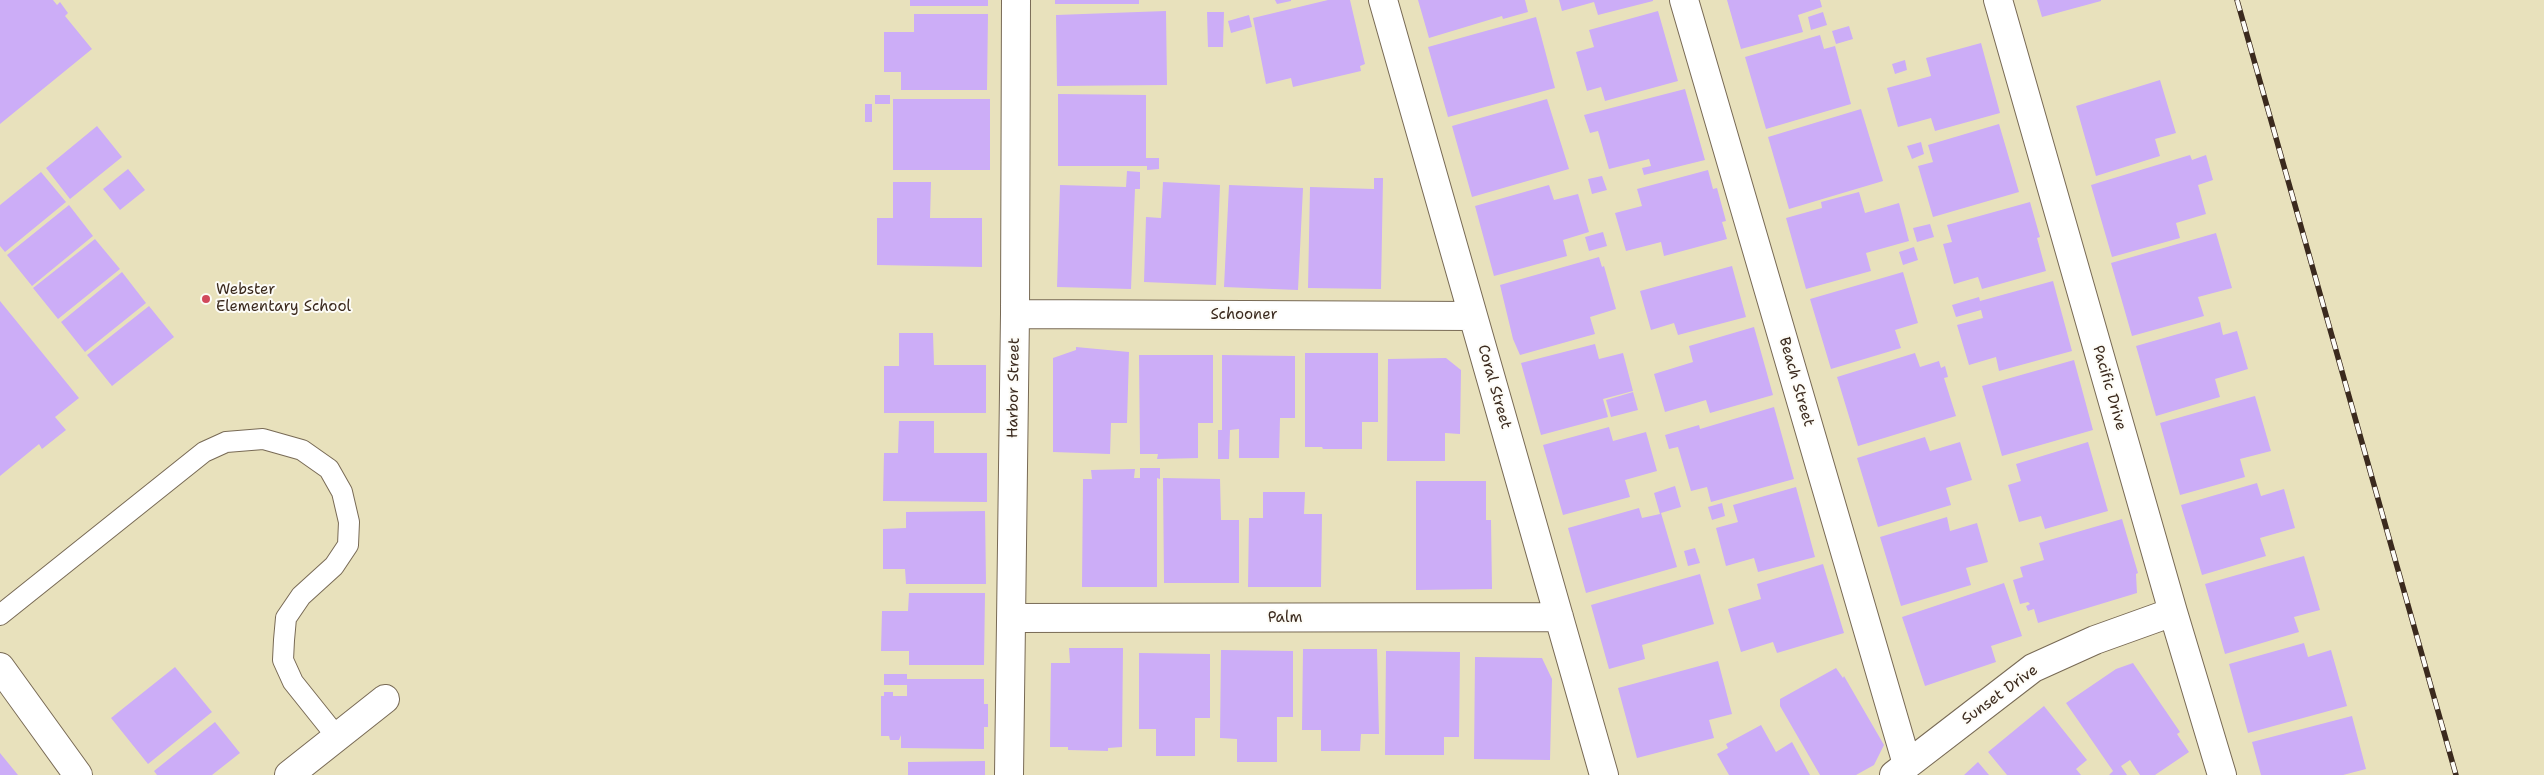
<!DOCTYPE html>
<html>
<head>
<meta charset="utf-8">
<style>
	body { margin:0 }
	canvas { display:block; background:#e8e1bc }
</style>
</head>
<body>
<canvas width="2544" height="775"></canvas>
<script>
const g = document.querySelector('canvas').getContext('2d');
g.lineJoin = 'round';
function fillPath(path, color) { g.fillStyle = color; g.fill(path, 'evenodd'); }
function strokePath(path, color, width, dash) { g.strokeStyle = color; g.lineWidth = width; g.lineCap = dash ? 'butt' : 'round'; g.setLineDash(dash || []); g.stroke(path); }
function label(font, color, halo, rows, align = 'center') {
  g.font = font + ' "Shantell Sans",sans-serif'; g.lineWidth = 4; g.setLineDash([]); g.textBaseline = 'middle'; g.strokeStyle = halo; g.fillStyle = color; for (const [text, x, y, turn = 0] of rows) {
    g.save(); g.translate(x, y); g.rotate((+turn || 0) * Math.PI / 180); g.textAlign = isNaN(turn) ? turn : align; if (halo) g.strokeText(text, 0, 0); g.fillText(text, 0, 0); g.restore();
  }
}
fillPath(new Path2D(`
	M0,0H53L57,5L60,2L68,13L65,16L92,49L0,124Z
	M910,0H988V6H910Z
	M1055,0H1139V4H1055Z
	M1275,0H1291V1L1277,4Z
	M1328,0H1350L1365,64L1360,66L1361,71L1293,87L1291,78L1266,84L1253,18Z
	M1418,0H1525L1528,12L1503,19L1502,16L1429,38Z
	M1559,0H1653V1L1598,15L1594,2L1562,11Z
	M1727,0H1820L1822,7L1798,15L1803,32L1741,49Z
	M2037,0H2101V1L2042,17Z
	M1166,11L1167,85L1057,86L1056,15Z
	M1658,11L1678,81L1605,101L1601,87L1587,91L1576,52L1594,47L1589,30Z
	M1207,12H1224L1223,47H1208Z
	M1823,12L1827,25L1811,30L1808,17Z
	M914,14H988L987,90H901V72H884V32H914Z
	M1249,15L1252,27L1231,33L1228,21Z
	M1536,17L1555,88L1448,117L1428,47Z
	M1849,26L1853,39L1836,44L1832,31Z
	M1820,35L1824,49L1835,46L1851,104L1766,129L1745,57Z
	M1981,43L2000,113L1935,131L1931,118L1898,127L1887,88L1931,76L1926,58Z
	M1905,60L1907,70L1895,74L1892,64Z
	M2160,80L2176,133L2155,139L2160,156L2096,176L2076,106Z
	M1685,89L1705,160L1644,175L1642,168L1651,166L1649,159L1609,169L1598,131L1590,133L1584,115Z
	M1058,94L1146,95V158H1159V169L1147,170V166H1058Z
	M875,95H890V104H875Z
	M893,99H990V170H893Z
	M1547,99L1569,169L1472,197L1452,126Z
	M865,104H872V122H865Z
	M1861,109L1883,181L1789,209L1768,137Z
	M1999,124L2019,192L1933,217L1918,166L1933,162L1928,145Z
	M97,126L122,157L70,199L46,168Z
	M1921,142L1924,154L1912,159L1907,146Z
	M2190,155L2192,160L2206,155L2213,180L2198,185L2206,214L2176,223L2180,238L2112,257L2091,185Z
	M128,169L145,190L120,210L103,189Z
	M1708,170L1713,189L1717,188L1726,221L1722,222L1727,239L1664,256L1661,242L1626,251L1615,213L1642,206L1637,189Z
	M1127,171L1140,172V189H1135L1131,289L1057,287L1060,185L1126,187Z
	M41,172L66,202L5,252L0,246V205Z
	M1602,176L1607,190L1592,194L1588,179Z
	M1374,178H1383L1381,289L1308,288L1310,187L1374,189Z
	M893,182H931L930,218H982V267L877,265V218H893Z
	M1163,182L1220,185L1216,285L1144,282L1146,217L1161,218Z
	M1229,185L1303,188L1298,290L1224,287Z
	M1549,185L1554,200L1578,194L1589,232L1563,240L1567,256L1494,276L1475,206Z
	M1859,192L1865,213L1899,203L1909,241L1866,253L1871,271L1806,289L1786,218L1822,208L1821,202Z
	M2030,202L2040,237L2037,238L2046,271L1982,289L1978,277L1954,284L1943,244L1952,242L1947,225Z
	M69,205L93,236L32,286L7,255Z
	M1930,224L1934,237L1917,242L1913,228Z
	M1603,232L1607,246L1589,251L1585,237Z
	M2216,233L2232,288L2198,297L2204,316L2132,336L2111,263Z
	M95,239L120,269L58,319L33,288Z
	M1914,247L1918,260L1903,265L1899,252Z
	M1599,257L1602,267L1604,266L1616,309L1590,317L1595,334L1520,355L1513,339L1500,285Z
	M1732,266L1746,317L1678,335L1674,323L1651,330L1640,291Z
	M122,272L146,303L85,352L61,322Z
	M1903,272L1918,323L1895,330L1901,348L1831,369L1810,299Z
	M2053,281L2072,351L1999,371L1996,357L1969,365L1957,325L1983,318L1981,310L1956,317L1952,305L1979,297L1980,301Z
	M0,301L79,398L55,417L66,430L42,449L39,444L0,476Z
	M149,306L174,337L112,386L87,355Z
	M2220,322L2223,335L2237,331L2248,369L2215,379L2220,397L2156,416L2136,346Z
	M1754,327L1773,395L1710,413L1706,400L1665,412L1654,374L1693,362L1689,346Z
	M899,333H933L934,365H986V413H884V366H899Z
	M1595,344L1599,359L1623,353L1633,391L1603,399L1608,417L1541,435L1521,363Z
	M1076,347L1129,352L1127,423H1111L1110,454L1053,452V358L1076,350Z
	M1305,353H1378V422H1362V449H1323L1322,447H1305Z
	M1915,353L1920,367L1939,361L1941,368L1945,366L1948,377L1944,378L1956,416L1858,446L1837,377Z
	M1139,355H1213V423H1198V458L1157,459L1158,454H1140Z
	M1222,355L1295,356V418H1280L1279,458H1239V429L1230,430L1229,459H1218V430H1222Z
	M1446,358L1461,370L1460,434L1445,433V461H1387L1388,359Z
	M2074,360L2093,430L2002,456L1982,386Z
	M1633,392L1638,410L1611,417L1606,400Z
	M2255,396L2271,451L2240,459L2245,477L2180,495L2160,423Z
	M1774,407L1794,479L1711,502L1707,487L1691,491L1678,447L1669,449L1665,435L1699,425L1700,429Z
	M899,421H934V453H987V502L883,501L884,453H898Z
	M1609,427L1613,441L1646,432L1657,471L1625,480L1630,497L1563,515L1543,445Z
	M1925,437L1930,451L1960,442L1972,480L1946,488L1951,505L1878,527L1857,458Z
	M2088,442L2108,511L2045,529L2041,516L2019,522L2008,485L2021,481L2016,464Z
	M1140,468H1160V479L1157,478V587H1082L1083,479H1092L1091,470L1135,469L1134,478H1140Z
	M1163,478L1220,479L1221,520H1239V583H1164Z
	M1416,481H1486V520H1491L1492,589L1416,590Z
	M2257,483L2261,496L2284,489L2295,528L2260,538L2266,556L2202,575L2181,505Z
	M1675,486L1681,507L1661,513L1677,567L1586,593L1568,528L1639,508L1642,518L1660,514L1654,493Z
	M1796,487L1815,557L1758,572L1754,558L1726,566L1716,528L1738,522L1733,505Z
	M1263,492H1305L1304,514H1322L1321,587H1248L1249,518H1263Z
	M1722,503L1725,516L1712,520L1708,507Z
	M985,511L986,584H906L905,569H883V529L906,528V512Z
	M1947,517L1950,531L1977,523L1988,562L1966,568L1971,585L1901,606L1880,537Z
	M2122,519L2138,573L2136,574L2137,593L2038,623L2034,609L2028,611L2026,606L2030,604L2028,602L2020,604L2013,580L2023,577L2020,567L2044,560L2039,543Z
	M1695,548L1700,563L1688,566L1684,551Z
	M2304,556L2320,610L2294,617L2299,632L2225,654L2205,584Z
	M1823,564L1844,633L1777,653L1773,642L1741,652L1728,609L1761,599L1757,584Z
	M1700,574L1714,624L1642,645L1645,659L1609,669L1591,605Z
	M2004,583L2022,636L1991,646L1996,662L1925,686L1902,617Z
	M909,593H985L984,665H909V651H881L882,611H908Z
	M2304,643L2308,657L2331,650L2347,706L2248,733L2229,664Z
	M1069,648H1123L1122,747L1108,748V751L1068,750V747H1050L1051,663H1070Z
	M1303,649H1377L1379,734H1361L1360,751H1321V730H1302Z
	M1221,650L1293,651V717H1277V762H1237V739L1220,738Z
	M1386,651L1460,652L1459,737H1444V755H1385Z
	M1139,653L1210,654V718H1195V756H1156V729H1139Z
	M1475,657L1542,658L1552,679L1550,760L1474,759Z
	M1718,661L1732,714L1709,720L1714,738L1637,758L1618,688Z
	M2133,663L2180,732L2177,734L2189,752L2155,775H2140L2130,760L2121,766L2127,775H2109L2113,771L2066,703L2116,669Z
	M175,667L212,712L148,764L111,718Z
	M1836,668L1843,678L1844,676L1884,745L1874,765L1856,775H1820L1780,706V699Z
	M884,674H907V679H984V704H988V727H984V749L901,748V735L899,740H890L889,736H881V696H884V692H893V696H907V685H884Z
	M2044,706L2087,760L2076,769L2081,775H2007L1988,752Z
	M2352,716L2366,769L2343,775H2261L2252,742Z
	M215,722L240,753L212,775H157L154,771Z
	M1761,725L1776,752L1792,742L1810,775H1729L1717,754L1728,748L1726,744Z
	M0,753L18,775H0Z
	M985,761V775H908V762Z
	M1978,762L1989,775H1964Z`), '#ccadf7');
const lane = new Path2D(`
	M0,615L204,452L226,442L263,439L302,450L329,469L342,492L349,522L348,545L334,566L301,596L286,618L284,640L283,660L293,682L337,737`);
const street = new Path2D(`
	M1383,0L1604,775
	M1684,0L1907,764
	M1998,0L2173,612L2222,775
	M1015,314L1473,316
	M1011,618L1559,617
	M0,667L78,775
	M289,775L385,699
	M1009,775L1015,314L1016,0
	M1894,775L2033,668L2095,640L2173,612`);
strokePath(lane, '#786a55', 22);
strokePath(street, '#786a55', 30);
strokePath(lane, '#fff', 20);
strokePath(street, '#fff', 28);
const rail = new Path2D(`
	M2237,0L2456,775`);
strokePath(rail, '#3b2a1e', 5.5);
strokePath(rail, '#fdfcf7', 4, [11]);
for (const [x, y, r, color] of [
	[206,299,5,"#d1495b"]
]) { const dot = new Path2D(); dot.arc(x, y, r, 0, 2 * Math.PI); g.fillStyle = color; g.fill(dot); strokePath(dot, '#fdfcf7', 2); }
label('15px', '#3b2a1e', '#fdfcf7', [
	["Webster",216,290],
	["Elementary School",216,307]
], 'left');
label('15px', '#3b2a1e', '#fdfcf7', [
	["Schooner",1244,315],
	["Beach Street",1796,382,74],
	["Coral Street",1494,387,74],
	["Harbor Street",1014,388,-89],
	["Pacific Drive",2109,388,74],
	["Palm",1285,618],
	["Sunset Drive",2000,695,-36]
]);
</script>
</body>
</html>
